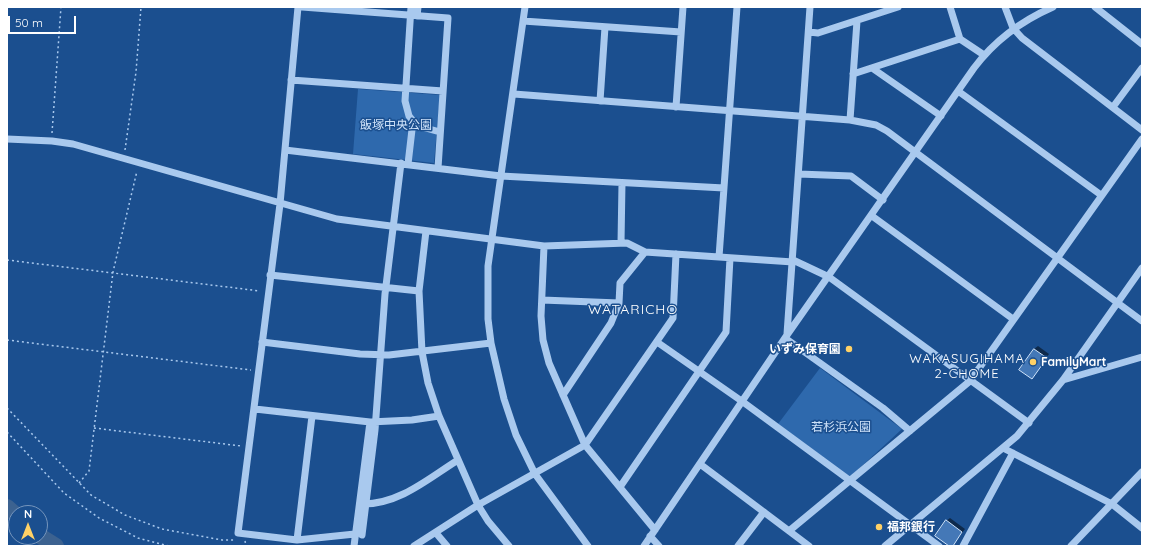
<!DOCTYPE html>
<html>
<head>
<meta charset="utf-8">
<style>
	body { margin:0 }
	#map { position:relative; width:1149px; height:553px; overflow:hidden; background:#1b4f8f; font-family:Quicksand,sans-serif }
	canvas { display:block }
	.frame { position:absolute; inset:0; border:8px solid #fff; pointer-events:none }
	.north { position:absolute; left:8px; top:505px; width:40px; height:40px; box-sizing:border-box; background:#1b4f8f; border:1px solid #7695bc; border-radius:50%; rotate:0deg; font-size:11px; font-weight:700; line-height:16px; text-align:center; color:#fff }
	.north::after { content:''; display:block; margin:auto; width:14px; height:18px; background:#ffd166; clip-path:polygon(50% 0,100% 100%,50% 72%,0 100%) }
	.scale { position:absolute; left:8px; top:16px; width:68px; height:18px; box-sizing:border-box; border:2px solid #fff; border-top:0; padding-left:5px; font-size:12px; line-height:14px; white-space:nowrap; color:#fff; -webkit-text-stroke:3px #1b4f8f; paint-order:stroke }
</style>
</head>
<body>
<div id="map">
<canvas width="1149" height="553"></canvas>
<div class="frame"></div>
<div class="north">N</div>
<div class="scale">50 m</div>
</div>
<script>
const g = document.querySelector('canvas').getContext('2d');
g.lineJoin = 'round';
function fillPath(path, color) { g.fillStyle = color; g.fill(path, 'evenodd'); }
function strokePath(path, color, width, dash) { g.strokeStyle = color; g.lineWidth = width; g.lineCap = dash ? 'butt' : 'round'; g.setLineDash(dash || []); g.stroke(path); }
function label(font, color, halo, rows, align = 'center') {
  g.font = font + ' Quicksand,"Noto Sans JP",sans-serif'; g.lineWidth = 3; g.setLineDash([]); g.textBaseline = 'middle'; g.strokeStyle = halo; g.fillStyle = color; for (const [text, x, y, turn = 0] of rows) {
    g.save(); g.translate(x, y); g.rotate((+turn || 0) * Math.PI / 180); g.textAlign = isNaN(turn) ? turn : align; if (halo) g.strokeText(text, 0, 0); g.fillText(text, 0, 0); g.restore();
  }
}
fillPath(new Path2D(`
	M358,89L440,95L434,163L353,154Z
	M820,368L902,429L850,477L778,424Z`), '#2e69ad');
fillPath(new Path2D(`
	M1038,346L1049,354L1035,374L1034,349Z
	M950,518L965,529L952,546L946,521Z`), '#0007');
strokePath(new Path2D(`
	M7,507L16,515
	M40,536L56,546`), '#3c6290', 16);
const building = new Path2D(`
	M1034,349L1047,358L1032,379L1019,370Z
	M946,520L962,532L953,546H949L935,536Z`);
fillPath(building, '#4478b7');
strokePath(building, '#cfe3fa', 1);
strokePath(new Path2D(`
	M52,133L61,7
	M125,150L136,72L141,7
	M7,260L260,291
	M7,340L251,370
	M7,408L91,495L125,515L162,529L222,540H235
	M94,428L241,446
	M7,432L64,493L99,518L138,538L169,546
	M79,483L89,471L113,272L137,171
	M245,541L246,546`), '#a9c9ee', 1.5, [2, 3]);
strokePath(new Path2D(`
	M298,7L280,204L238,533L297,540L355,534
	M302,7L448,18L438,168
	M525,7L488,266V319L491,343L504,399L516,435L535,474L588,546
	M950,7L960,39L984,55
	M1005,7L1013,28L1022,38L1142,130
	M1095,7L1142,44
	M417,16L418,7
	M523,21L681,32
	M809,32L818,33L898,7
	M872,68L941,116
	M853,74L960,39
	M291,80L443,91
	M958,91L1101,195
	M514,94L850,120L876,125L887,131L1142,321
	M600,101L605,27
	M676,107L683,7
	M1113,107L1142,68
	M850,120L857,21
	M413,121L422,127L440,132
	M7,139L52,141L73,144L337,219L544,246L627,243L645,252L793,262
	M285,150L501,176L724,188
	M408,164L413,121L409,116L405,101L411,7
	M799,174L851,176L883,200
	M872,216L1013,319
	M426,231L419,291L422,352L428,383L439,416L478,505L488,521L509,546
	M621,243L622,183
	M544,246L541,316L543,340L549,363L585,445L655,530
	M719,257L737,7
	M793,260L829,277L1029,423
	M270,275L419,291
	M542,300L619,303
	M787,334L810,7
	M785,338L883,408L910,431
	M262,342L360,354L389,355L491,343
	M657,342L743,402L939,546
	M1063,380L1142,357
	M563,395L611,323L619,303L620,283L645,252
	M255,409L370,422L412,420L439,416
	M1003,448L1112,504L1142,528
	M700,464L809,546
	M620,487L726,332L730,258
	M363,504C400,504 429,478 458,460
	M789,531L970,381L1142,139
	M436,533L447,546
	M362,535L375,430L385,294L401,163
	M650,536L659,546
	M297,540L312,416
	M354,546L370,422
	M414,546L478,505L585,445L673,318L676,254
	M644,546L787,335L974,68C995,40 1021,21 1053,7
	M738,546L764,512
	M885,546L1017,436L1063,380L1142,268
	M963,546L1013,453
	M1071,546L1142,472`), '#a9c9ee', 7);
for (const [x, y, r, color] of [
	[849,349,4,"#ffd166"],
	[1033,362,4,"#ffd166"],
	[879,527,4,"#ffd166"]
]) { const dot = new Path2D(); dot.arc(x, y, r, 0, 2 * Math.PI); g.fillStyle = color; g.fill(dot); strokePath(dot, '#1b4f8f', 1.5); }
label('12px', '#cfe3fa', '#1b4f8f', [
	["飯塚中央公園",396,125],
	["若杉浜公園",841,427]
]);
label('bold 12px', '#fff', '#1b4f8f', [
	["いずみ保育園",841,349,"right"],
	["FamilyMart",1041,362],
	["福邦銀行",887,527]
], 'left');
g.letterSpacing = '1px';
label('13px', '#fff', '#1b4f8f', [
	["WAKASUGIHAMA",967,359],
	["2-CHOME",967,374]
]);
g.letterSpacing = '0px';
g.letterSpacing = '1px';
label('14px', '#fff', '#1b4f8f', [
	["WATARICHO",633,310]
]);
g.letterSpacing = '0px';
</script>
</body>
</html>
